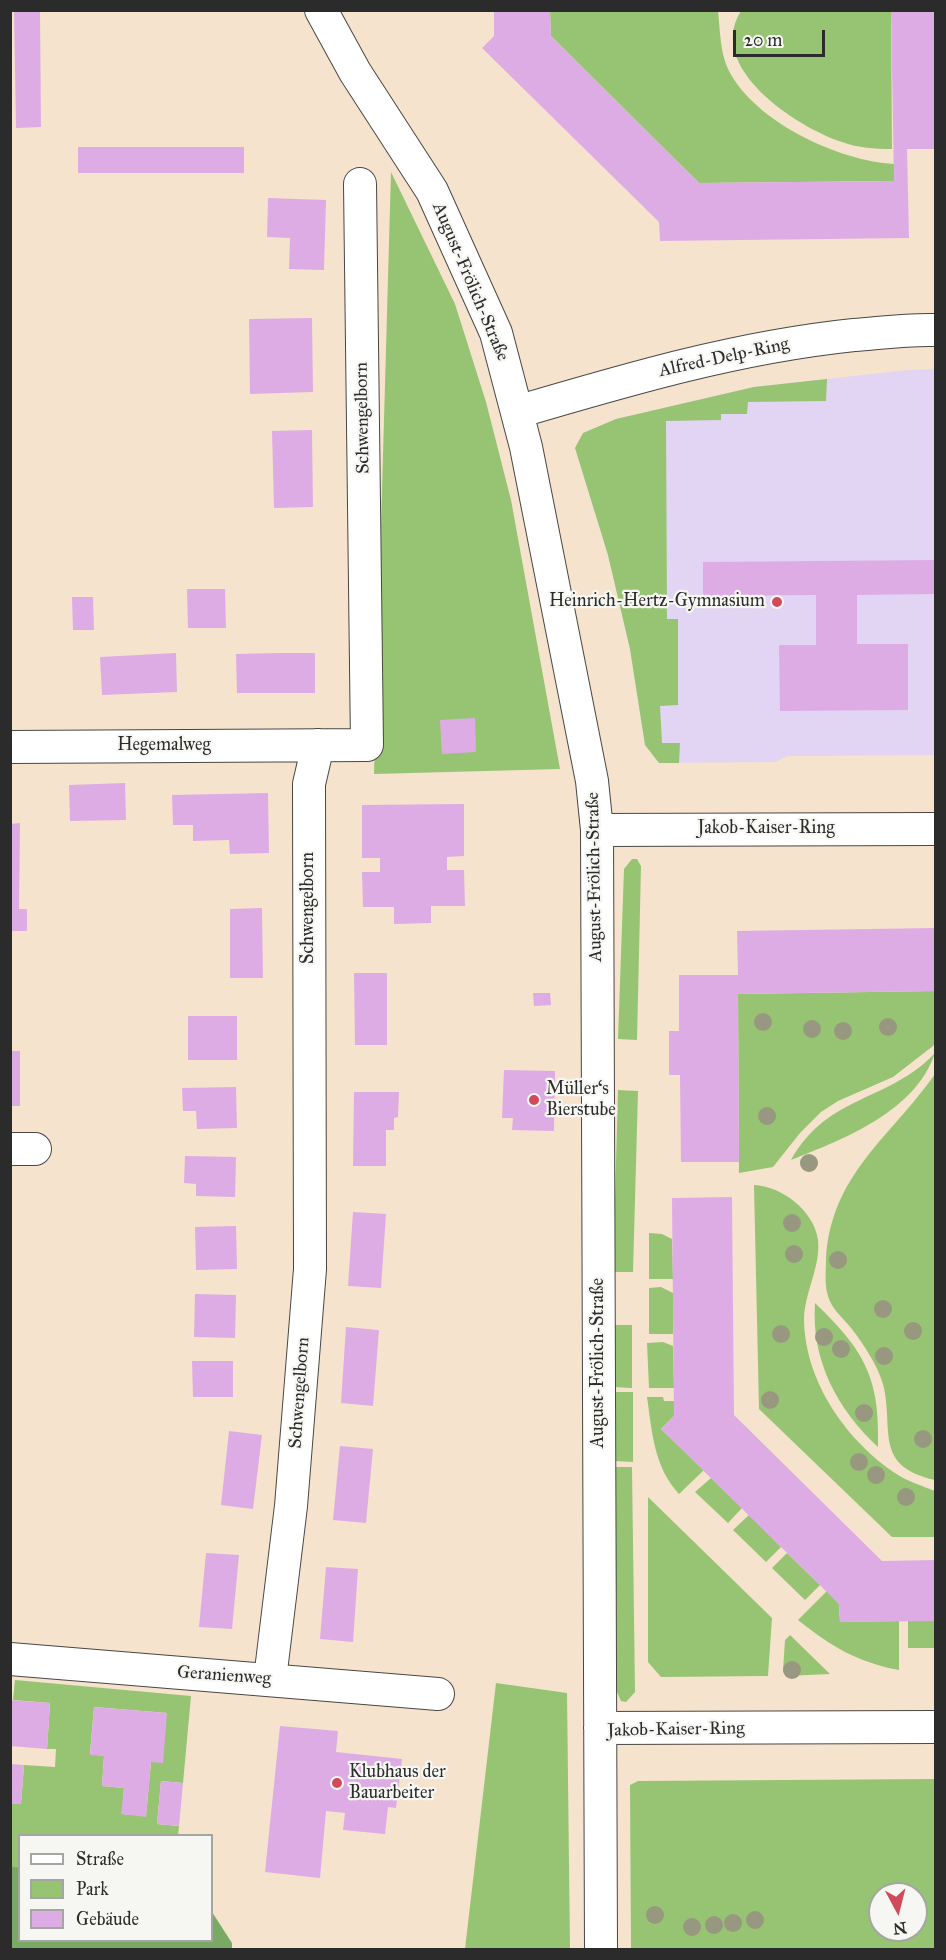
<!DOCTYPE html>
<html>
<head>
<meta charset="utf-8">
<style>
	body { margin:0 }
	#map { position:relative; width:946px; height:1960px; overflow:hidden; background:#f5e3cd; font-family:"IM FELL Great Primer",serif }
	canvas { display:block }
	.frame { position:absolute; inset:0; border:12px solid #2b2b2b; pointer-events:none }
	.legend { position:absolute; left:18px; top:1834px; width:195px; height:108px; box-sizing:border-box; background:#f6f6f2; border:2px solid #a5a5a2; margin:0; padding:8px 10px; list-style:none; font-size:18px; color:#2b2b2b }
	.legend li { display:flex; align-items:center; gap:12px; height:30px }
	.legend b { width:30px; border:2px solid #a5a5a2 }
	.north { position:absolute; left:868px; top:1882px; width:60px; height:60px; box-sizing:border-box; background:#f6f6f2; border:2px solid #a5a5a2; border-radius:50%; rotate:173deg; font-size:16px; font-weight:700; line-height:24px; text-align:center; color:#2b2b2b }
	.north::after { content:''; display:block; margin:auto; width:21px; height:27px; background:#d1495b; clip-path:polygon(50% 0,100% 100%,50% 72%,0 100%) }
	.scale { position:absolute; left:733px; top:30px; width:92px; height:27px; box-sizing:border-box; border:3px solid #2b2b2b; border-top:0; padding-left:8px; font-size:18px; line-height:21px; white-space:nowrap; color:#2b2b2b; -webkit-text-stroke:4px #f6f6f2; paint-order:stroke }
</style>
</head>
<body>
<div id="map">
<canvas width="946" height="1960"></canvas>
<div class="frame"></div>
<ul class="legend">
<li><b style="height:8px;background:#fff"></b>Straße</li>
<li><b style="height:16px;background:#96c473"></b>Park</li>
<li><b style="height:16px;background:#deace5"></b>Gebäude</li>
</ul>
<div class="north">N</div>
<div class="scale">20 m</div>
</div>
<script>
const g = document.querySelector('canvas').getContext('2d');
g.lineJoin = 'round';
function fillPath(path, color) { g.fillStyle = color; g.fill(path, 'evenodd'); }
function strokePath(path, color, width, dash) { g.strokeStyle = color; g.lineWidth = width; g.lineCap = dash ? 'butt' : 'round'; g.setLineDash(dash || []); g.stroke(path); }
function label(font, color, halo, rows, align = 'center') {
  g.font = font + ' "IM FELL Great Primer",serif'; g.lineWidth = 4.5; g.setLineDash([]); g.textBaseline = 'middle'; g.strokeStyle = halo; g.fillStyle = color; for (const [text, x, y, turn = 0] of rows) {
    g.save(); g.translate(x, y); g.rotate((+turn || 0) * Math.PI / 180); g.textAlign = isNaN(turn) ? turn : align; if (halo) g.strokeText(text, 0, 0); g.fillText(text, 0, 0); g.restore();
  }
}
fillPath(new Path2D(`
	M935,369V755L788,756L775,762L659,763L645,745L630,649L608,555L575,448L583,433L616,419L754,387L908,370Z`), '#e2d4f3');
fillPath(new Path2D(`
	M550,11H718C720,29 720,52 728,69C754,122 839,161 894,164V181L699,183L551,36Z
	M741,11H891L892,149C875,149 858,148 842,142C796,127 705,67 741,11Z
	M391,172L455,304L486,402L511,500L560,769L374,774Z
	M827,379L826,401L748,402L747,414H721V420L666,421L667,619H678V705L660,706L662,743H680L679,763H659L645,745L630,649L608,555L575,448L583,433L616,419L754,387Z
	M632,859H637L641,866L637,1040L618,1039L624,869Z
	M935,991V1043L933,1046L893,1077L838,1101L821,1112L800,1133L773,1167L739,1173L738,994Z
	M935,1053C915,1112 844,1139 791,1160C828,1094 889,1102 935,1053Z
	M935,1074V1480C875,1466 893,1434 884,1388C880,1369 863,1343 851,1328C844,1319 833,1310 829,1299C824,1286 826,1273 826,1259C831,1174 891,1137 935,1074Z
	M618,1090L638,1091L633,1272H613Z
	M754,1185C781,1186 814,1210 818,1240C821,1267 804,1293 804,1320C805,1382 847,1442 898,1475C909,1482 923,1486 935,1491V1537H892L759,1409Z
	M649,1233L662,1234L672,1239L673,1279H649Z
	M661,1287L673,1293V1334H649V1288Z
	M815,1303C865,1351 880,1378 878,1447C837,1409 811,1360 815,1303Z
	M613,1325H632V1388L613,1387Z
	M663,1342L673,1346L674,1388H649L647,1343Z
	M614,1392H633V1462L614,1461Z
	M647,1397H663L664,1401H674V1416L661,1429L704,1470L679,1494C654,1467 652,1432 647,1397Z
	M615,1467H632L635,1692L626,1702L621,1701L617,1692Z
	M711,1478L742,1508L728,1523L695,1492Z
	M648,1497L772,1618L768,1676L661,1677L648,1662Z
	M749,1515L781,1547L766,1562L733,1530Z
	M787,1553L820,1585L805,1600L772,1568Z
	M827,1591L839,1604L840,1622L899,1621V1670C857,1662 832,1647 798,1620Z
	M908,1621H935V1648H908Z
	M790,1635L830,1674L786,1676L783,1671L785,1640Z
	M15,1680L191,1696L183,1783L161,1781L157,1824L179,1826L178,1835L20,1836L19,1867L11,1866L10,1804H21L24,1765L55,1767L56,1749H47L50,1703L13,1700ZM94,1707L167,1713L151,1762L146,1816L122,1814L124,1788L102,1786L104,1756L90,1754Z
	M496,1683L567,1693L570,1949H465Z
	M935,1779V1949H631L630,1785L638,1781ZM880,1894H916V1930H880Z`), '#96c473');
fillPath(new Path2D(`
	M11,1866L19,1867L20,1940H212V1912L232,1943V1949H11Z`), '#78aa65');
fillPath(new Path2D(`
	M14,10H40L41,127L16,128Z
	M494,10H550L551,36L699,183L894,181L891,10H936V149H907L909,238L660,241L659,222L482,48L494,36Z
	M78,147H244V173H78Z
	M268,198L326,200L324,270L289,269L290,238L267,237Z
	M312,318L313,392L250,394L249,319Z
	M312,430L313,507L274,508L272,431Z
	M936,560V594L857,595V644H908V710L780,711L779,645H816V595L703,596V562Z
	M187,589H225L226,628H188Z
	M72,597H93L94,630H73Z
	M176,653L177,692L102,695L100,657Z
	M279,653H315V693H237L236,654Z
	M475,718L476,752L442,754L440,720Z
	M125,783L126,820L70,821L69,785Z
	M268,793L269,853L230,854L229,840L193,841V825H173L172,795Z
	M464,804V856L447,857V870H464L465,906H431V923L394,924V907H363L362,872H380V858H362V805Z
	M20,823L19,909H27V931H10V824Z
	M262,908L263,978H230V909Z
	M936,928V991L738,994L739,1162H681L680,1075H669V1031H679V975H738L737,931Z
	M354,973H387V1045H355Z
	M533,993H550L551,1005L534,1006Z
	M188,1016H237V1060H188Z
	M10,1051H20V1106H10Z
	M504,1070L555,1071L554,1131L512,1130L513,1118H502Z
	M236,1087L237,1128L197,1129L196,1111H183L182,1088Z
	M354,1092H399L398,1117L394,1118V1130H386V1166H353Z
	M185,1156L236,1157L235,1197L196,1196V1184L184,1183Z
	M732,1197L734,1415L882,1561L936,1560V1621L840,1622L839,1604L661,1429L674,1416L672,1198Z
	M353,1212L386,1214L381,1288L348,1286Z
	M236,1226L237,1269L196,1270L195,1227Z
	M195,1294L236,1295L235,1338L194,1337Z
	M346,1327L379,1330L373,1406L341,1403Z
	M192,1361H233V1397H193Z
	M229,1431L262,1435L253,1509L221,1505Z
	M340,1446L373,1449L366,1523L333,1520Z
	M206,1553L239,1555L232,1629L199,1627Z
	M326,1567L358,1569L353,1642L320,1639Z
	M10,1700L50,1703L47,1749L10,1746Z
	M94,1707L167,1713L163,1763L151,1762L146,1817L121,1814L124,1788L102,1786L104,1756L90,1755Z
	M280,1726L338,1731L336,1752L402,1759L396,1808L388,1807L385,1834L343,1830L345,1813L326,1811L320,1878L265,1872Z
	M10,1764L24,1765L21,1804H10Z
	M161,1781L183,1783L179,1826L157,1824Z`), '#deace5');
const minor = new Path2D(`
	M321,10L355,72L432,191L496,333L526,447L592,781L597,830L601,1950
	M517,412C629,379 738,347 854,335C881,333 908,329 936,330
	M10,747L367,745L360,184
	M597,830L936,829
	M10,1149H35
	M10,1659L438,1694
	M270,1679L291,1506L310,1269L309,784L318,745
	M600,1728L936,1727`);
strokePath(minor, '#494743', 34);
strokePath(minor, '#fff', 32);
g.fillStyle = '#989780';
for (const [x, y] of [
	[763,1022],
	[888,1027],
	[812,1029],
	[843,1031],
	[767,1116],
	[809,1163],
	[792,1223],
	[794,1254],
	[838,1260],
	[883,1309],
	[913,1331],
	[781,1334],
	[824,1337],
	[841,1349],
	[884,1356],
	[770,1400],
	[864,1413],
	[923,1439],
	[859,1462],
	[876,1475],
	[906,1497],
	[792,1670],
	[655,1915],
	[755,1920],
	[733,1923],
	[714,1925],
	[692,1927]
]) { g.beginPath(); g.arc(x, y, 9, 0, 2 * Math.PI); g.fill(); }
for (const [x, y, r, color] of [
	[777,602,6,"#d1495b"],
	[534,1100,6,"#d1495b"],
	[337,1783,6,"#d1495b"]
]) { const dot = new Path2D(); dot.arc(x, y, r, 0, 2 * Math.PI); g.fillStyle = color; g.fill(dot); strokePath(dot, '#f6f6f2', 2); }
label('18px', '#2b2b2b', '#f6f6f2', [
	["August-Frölich-Straße",470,282,67],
	["Alfred-Delp-Ring",724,358,-12],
	["Schwengelborn",363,418,-91],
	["Hegemalweg",164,746],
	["Jakob-Kaiser-Ring",766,829],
	["August-Frölich-Straße",595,877,-91],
	["Schwengelborn",309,908,-90],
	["August-Frölich-Straße",599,1363,-90],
	["Schwengelborn",300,1393,-86],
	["Geranienweg",224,1676,4],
	["Jakob-Kaiser-Ring",676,1730,-1]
]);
label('18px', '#2b2b2b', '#f6f6f2', [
	["Heinrich-Hertz-Gymnasium",765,602,"right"],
	["Müller‘s",546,1090],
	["Bierstube",546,1111],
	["Klubhaus der",349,1773],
	["Bauarbeiter",349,1794]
], 'left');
</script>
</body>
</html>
